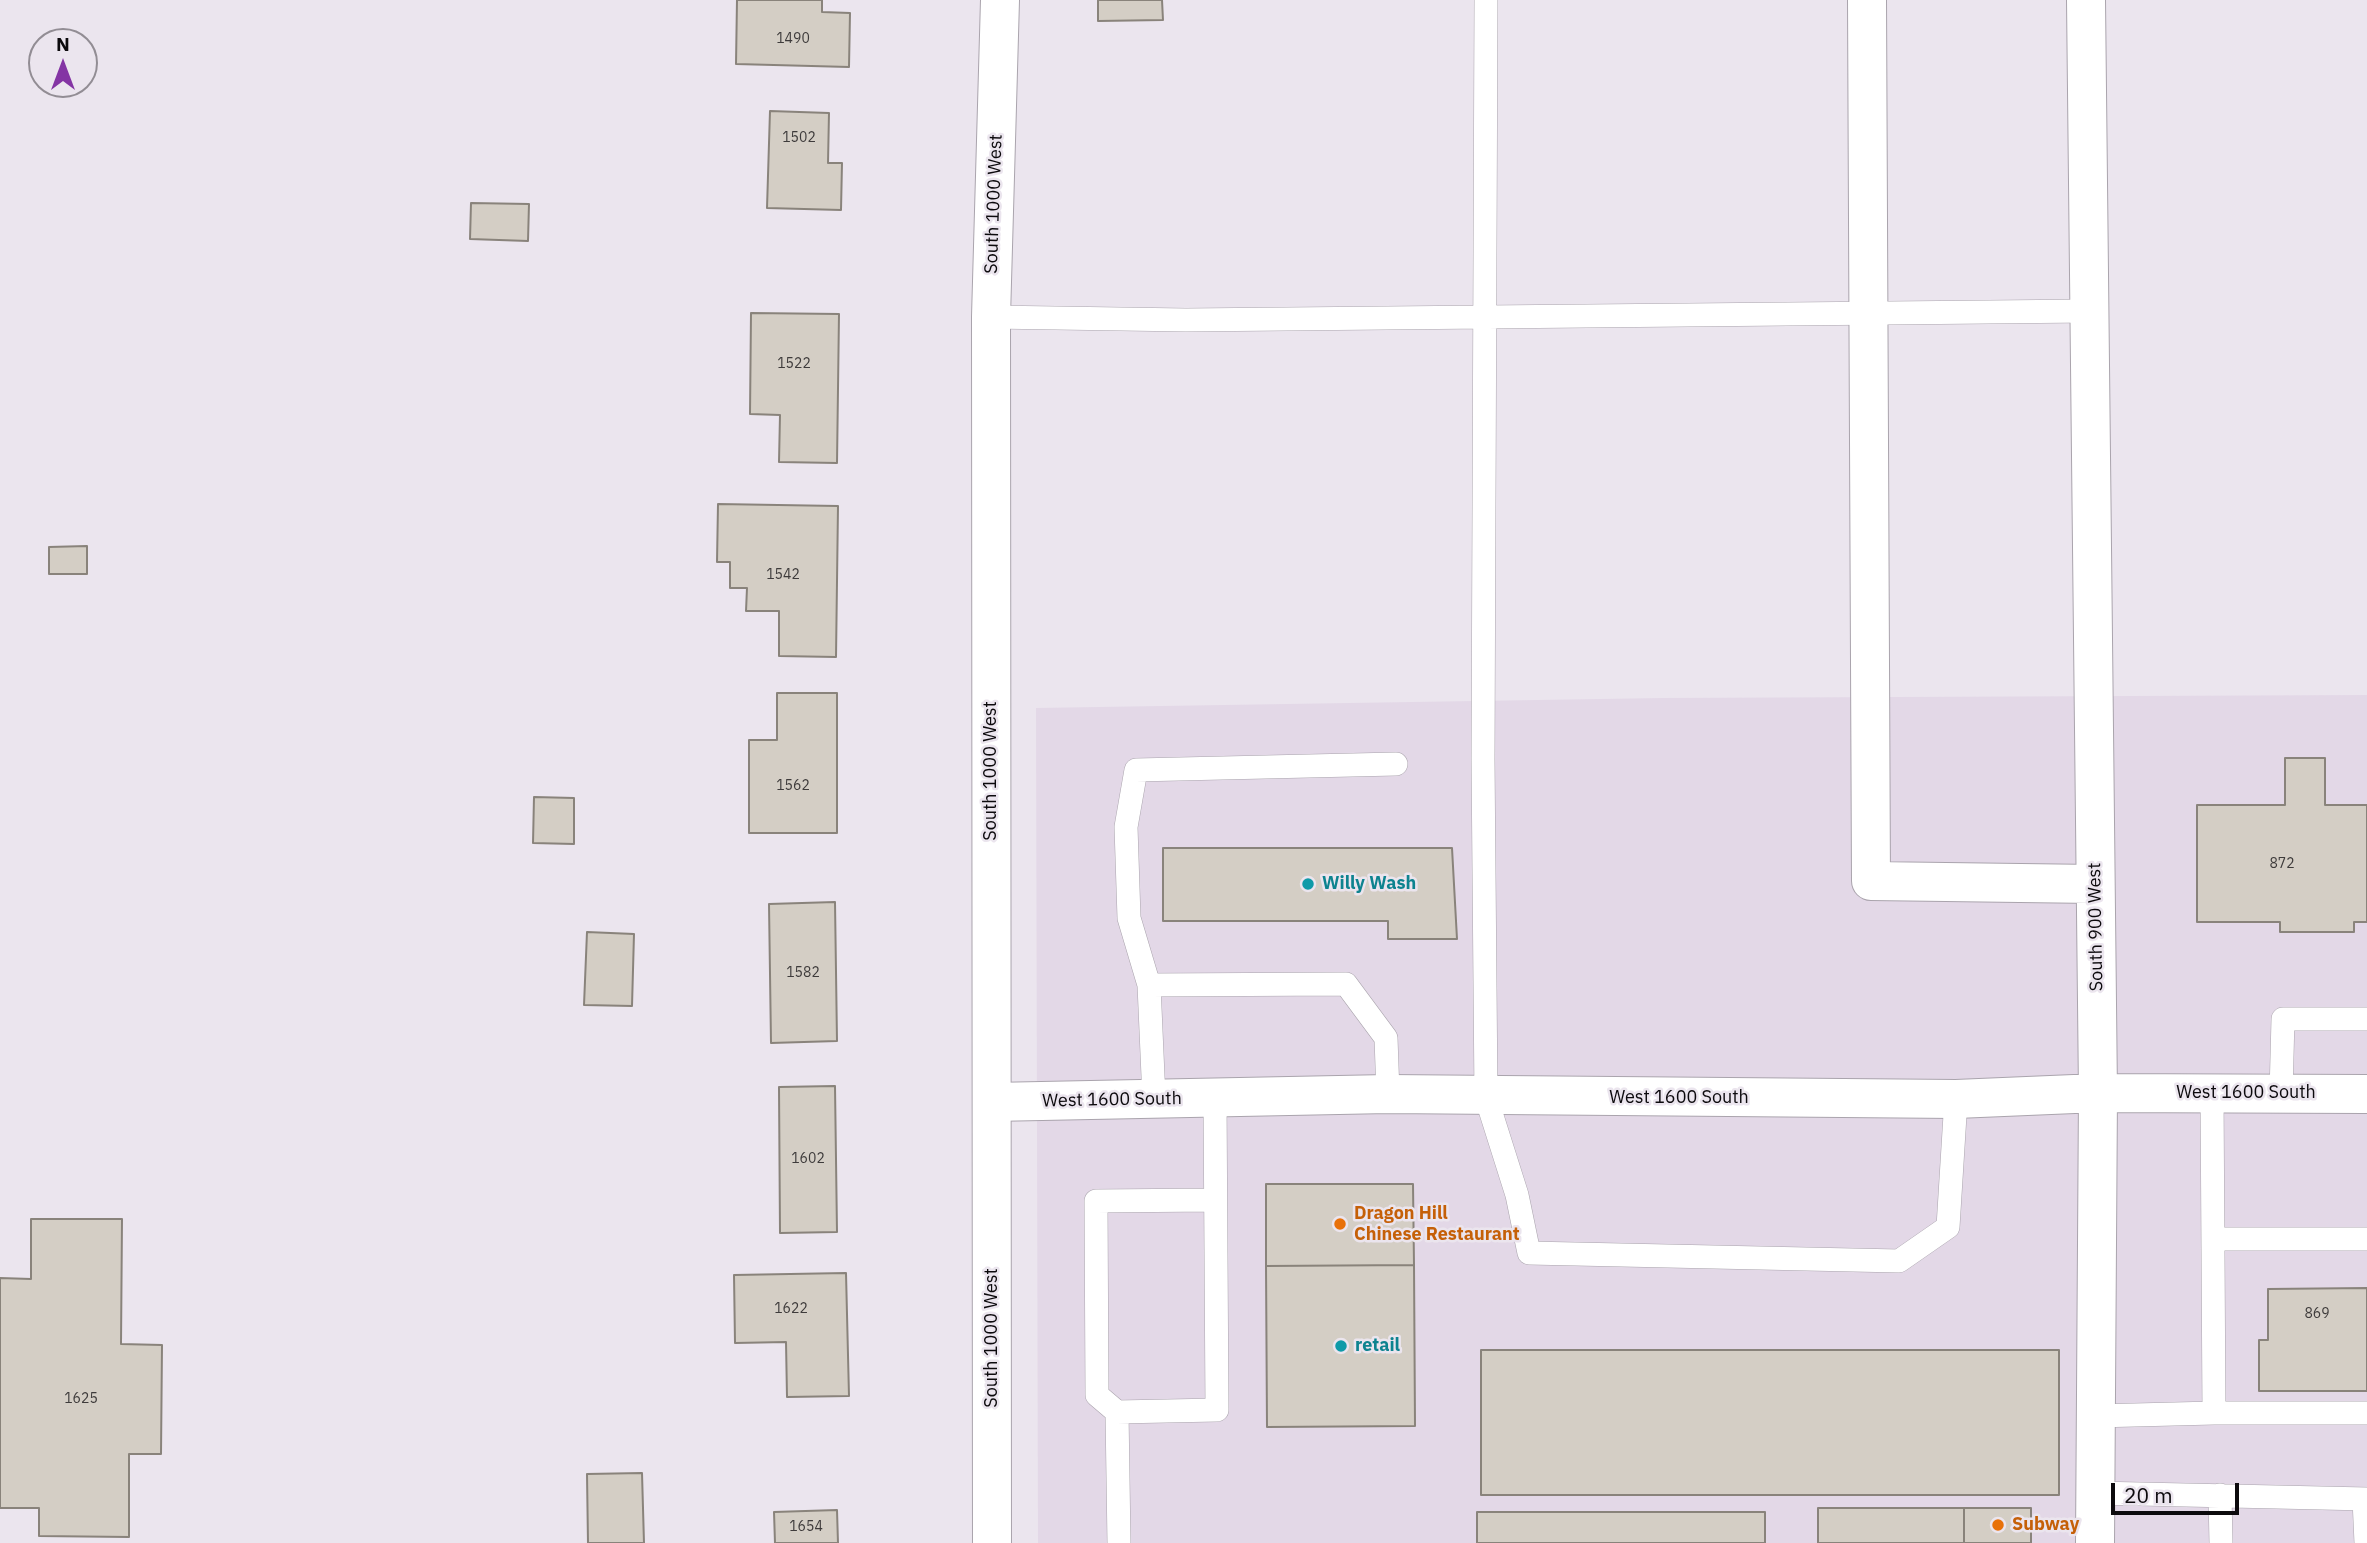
<!DOCTYPE html>
<html>
<head>
<meta charset="utf-8">
<style>
	body { margin:0 }
	#map { position:relative; width:2367px; height:1543px; overflow:hidden; background:#ebe5ee; font-family:"IBM Plex Sans",sans-serif }
	canvas { display:block }
	.north { position:absolute; left:28px; top:28px; width:70px; height:70px; box-sizing:border-box; background:#ebe5ee; border:2px solid #928d94; border-radius:50%; rotate:0deg; font-size:19px; font-weight:700; line-height:28px; text-align:center; color:#0c0a0d }
	.north::after { content:''; display:block; margin:auto; width:24px; height:32px; background:#8434a4; clip-path:polygon(50% 0,100% 100%,50% 72%,0 100%) }
	.scale { position:absolute; left:2111px; top:1483px; width:128px; height:32px; box-sizing:border-box; border:4px solid #0c0a0d; border-top:0; padding-left:9px; font-size:21px; line-height:24px; white-space:nowrap; color:#0c0a0d; -webkit-text-stroke:5px #ebe5ee; paint-order:stroke }
</style>
</head>
<body>
<div id="map">
<canvas width="2367" height="1543"></canvas>
<div class="north">N</div>
<div class="scale">20 m</div>
</div>
<script>
const g = document.querySelector('canvas').getContext('2d');
g.lineJoin = 'round';
function fillPath(path, color) { g.fillStyle = color; g.fill(path, 'evenodd'); }
function strokePath(path, color, width, dash) { g.strokeStyle = color; g.lineWidth = width; g.lineCap = dash ? 'butt' : 'round'; g.setLineDash(dash || []); g.stroke(path); }
function label(font, color, halo, rows, align = 'center') {
  g.font = font + ' "IBM Plex Sans",sans-serif'; g.lineWidth = 5; g.setLineDash([]); g.textBaseline = 'middle'; g.strokeStyle = halo; g.fillStyle = color; for (const [text, x, y, turn = 0] of rows) {
    g.save(); g.translate(x, y); g.rotate((+turn || 0) * Math.PI / 180); g.textAlign = isNaN(turn) ? turn : align; if (halo) g.strokeText(text, 0, 0); g.fillText(text, 0, 0); g.restore();
  }
}
fillPath(new Path2D(`
	M2367,695V1543H1038L1036,708L1663,698Z`), '#e3d8e7');
const building = new Path2D(`
	M737,0H822V12L850,13L849,67L736,64Z
	M1098,0H1162L1163,20L1098,21Z
	M770,111L829,113L828,163H842L841,210L767,208Z
	M471,203L529,204L528,241L470,239Z
	M751,313L839,314L837,463L779,462L780,415L750,414Z
	M718,504L838,506L836,657L779,656V611H746L747,588H730V562H717Z
	M87,546V574H49V547Z
	M777,693H837V833H749V740H777Z
	M2285,758H2325V805H2367V922H2354V932H2280V922H2197V805H2285Z
	M534,797L574,798V844L533,843Z
	M1163,848H1452L1457,939H1388V921H1163Z
	M835,902L837,1041L771,1043L769,904Z
	M587,932L634,934L632,1006L584,1005Z
	M835,1086L837,1232L780,1233L779,1087Z
	M1266,1184H1413L1414,1265L1266,1266Z
	M31,1219H122L121,1344L162,1345L161,1454H129V1537L39,1536V1508H0V1278L31,1279Z
	M1414,1265L1415,1426L1267,1427L1266,1266Z
	M846,1273L849,1396L787,1397L786,1342L735,1343L734,1275Z
	M2367,1288V1391H2259V1340H2268V1289Z
	M1481,1350H2059V1495H1481Z
	M642,1473L644,1543H588L587,1474Z
	M1818,1508H1964V1543H1818Z
	M1964,1508H2031V1543H1964Z
	M837,1510L838,1543H775L774,1512Z
	M1477,1512H1765V1543H1477Z`);
fillPath(building, '#d4cec5');
strokePath(building, '#89837b', 2);
const service = new Path2D(`
	M1486,0L1483,759L1486,1097L1517,1195L1529,1253L1899,1261L1948,1227L1956,1099
	M991,317L1186,320L2089,311
	M1149,985L1154,1099
	M1388,1094L1386,1038L1346,984L1149,985L1129,918L1126,827L1136,770L1396,764
	M2281,1094L2283,1019H2367
	M1214,1200L1096,1201L1097,1395L1117,1412L1217,1410L1215,1098
	M2213,1239H2367
	M1117,1412L1119,1543
	M2214,1413H2367
	M2095,1416L2214,1413L2212,1093
	M2095,1493L2367,1499
	M2220,1495L2221,1543
	M2364,1499L2366,1543`);
const minor = new Path2D(`
	M1867,0L1871,881L2095,884
	M2086,0L2098,1093L2095,1543
	M992,1102L1388,1094L1956,1099L2098,1093L2367,1094`);
const secondary = new Path2D(`
	M992,1543L991,317L1000,0`);
strokePath(service, '#aaa4ad', 24);
strokePath(minor, '#aaa4ad', 40);
strokePath(secondary, '#aaa4ad', 40);
strokePath(service, '#fff', 23);
strokePath(minor, '#fff', 38);
strokePath(secondary, '#fff', 38);
for (const [x, y, r, color] of [
	[1308,884,7,"#0f9aa8"],
	[1340,1224,7,"#e8710a"],
	[1341,1346,7,"#0f9aa8"],
	[1998,1525,7,"#e8710a"]
]) { const dot = new Path2D(); dot.arc(x, y, r, 0, 2 * Math.PI); g.fillStyle = color; g.fill(dot); strokePath(dot, '#ebe5ee', 2.5); }
label('14px', '#3e3b3b', null, [
	["1490",793,39],
	["1502",799,138],
	["1522",794,364],
	["1542",783,575],
	["1562",793,786],
	["872",2282,864],
	["1582",803,973],
	["1602",808,1159],
	["1622",791,1309],
	["869",2317,1314],
	["1625",81,1399],
	["1654",806,1527]
]);
label('18px', '#0c0a0d', '#ebe5ee', [
	["South 1000 West",994,204,-88],
	["South 1000 West",991,771,-90],
	["South 900 West",2096,927,-91],
	["West 1600 South",2246,1093],
	["West 1600 South",1679,1098],
	["West 1600 South",1112,1100,-1],
	["South 1000 West",992,1338,-90]
]);
label('bold 18px', '#0d838f', '#ebe5ee', [
	["Willy Wash",1322,884],
	["retail",1355,1346]
], 'left');
label('bold 18px', '#c56008', '#ebe5ee', [
	["Dragon Hill",1354,1214],
	["Chinese Restaurant",1354,1235],
	["Subway",2012,1525]
], 'left');
</script>
</body>
</html>
